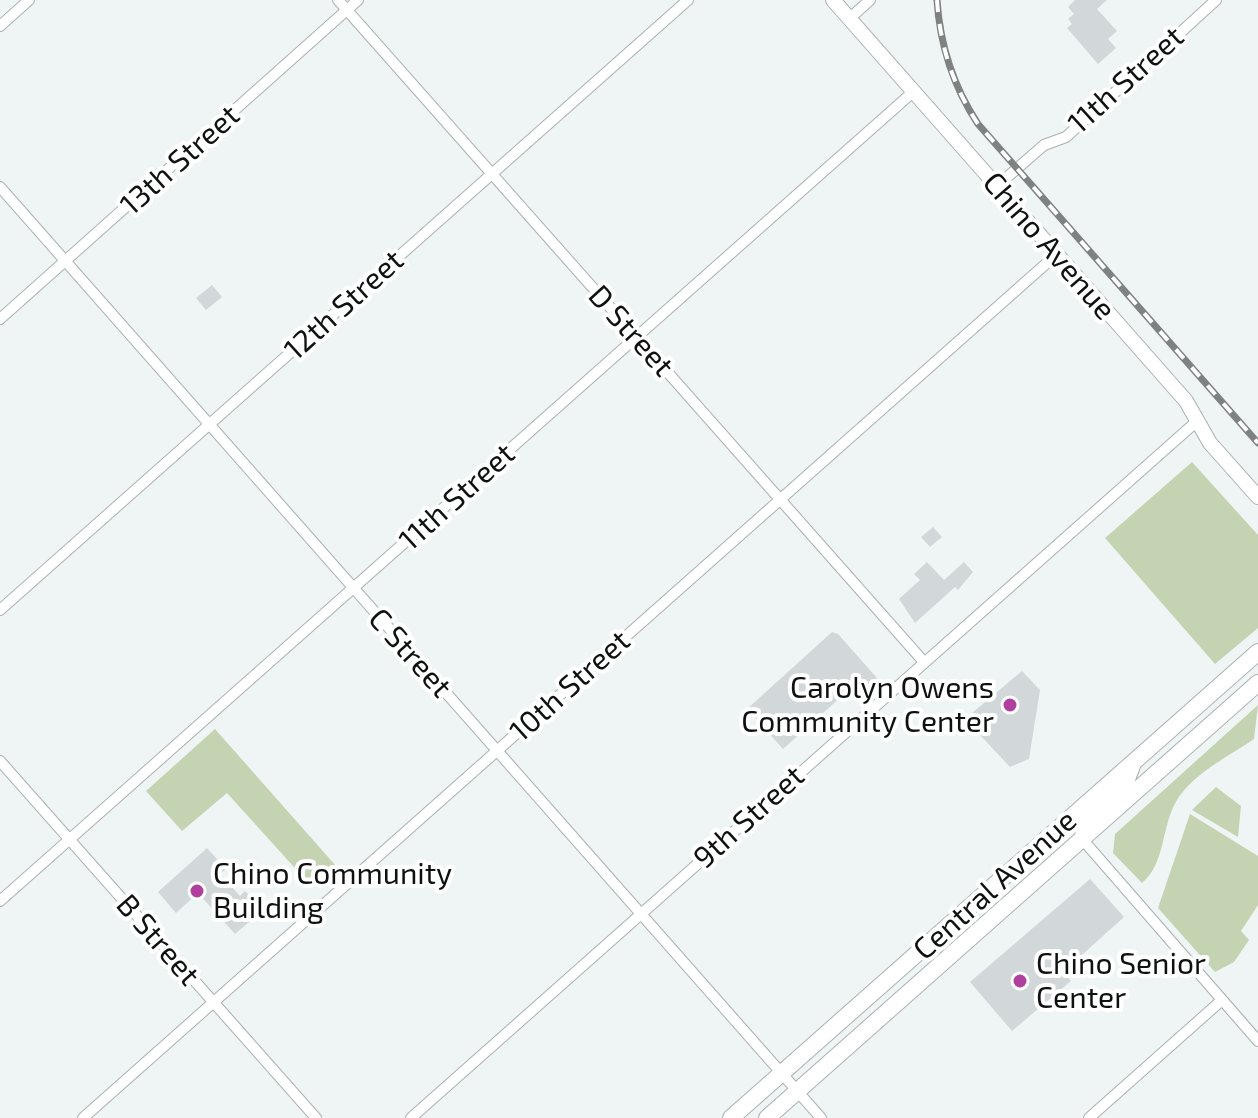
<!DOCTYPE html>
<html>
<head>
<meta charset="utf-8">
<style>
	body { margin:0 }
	canvas { display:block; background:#eef5f4 }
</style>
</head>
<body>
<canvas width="1258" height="1118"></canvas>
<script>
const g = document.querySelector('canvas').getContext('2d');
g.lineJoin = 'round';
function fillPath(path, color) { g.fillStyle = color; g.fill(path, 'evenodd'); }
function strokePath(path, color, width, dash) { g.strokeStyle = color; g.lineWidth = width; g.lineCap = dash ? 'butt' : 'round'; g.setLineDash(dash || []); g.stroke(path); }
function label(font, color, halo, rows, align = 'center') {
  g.font = font + ' "Exo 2",sans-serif'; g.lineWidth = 8; g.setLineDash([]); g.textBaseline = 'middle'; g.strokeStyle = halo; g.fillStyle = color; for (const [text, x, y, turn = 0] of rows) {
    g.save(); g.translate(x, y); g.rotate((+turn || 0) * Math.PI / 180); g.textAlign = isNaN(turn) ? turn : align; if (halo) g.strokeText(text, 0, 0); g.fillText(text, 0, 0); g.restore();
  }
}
fillPath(new Path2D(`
	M1192,462L1258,535V628L1215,664L1105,538Z
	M1258,705L1254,739C1229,756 1194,773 1177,800C1161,826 1166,863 1142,883L1113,853L1115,834Z
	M215,729L336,866L312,887L227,793L182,831L146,791Z
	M1216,787L1241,806L1238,837L1192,810Z
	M1190,814L1258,856V905L1241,931L1249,940L1234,962L1215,972L1158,908Z`), '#c4d4b2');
fillPath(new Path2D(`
	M1075,0H1107L1097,9L1117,31L1108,39L1116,48L1098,64L1067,28L1072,24L1068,19L1074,14L1068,7Z
	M212,285L222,297L206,310L196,298Z
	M933,527L942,537L930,547L921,537Z
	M927,562L944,580L964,562L973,572L958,590L955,587L915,623L899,599L920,580L914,574Z
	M832,632L838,634L877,678L859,695L852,687L783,749L747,709Z
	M1022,671L1040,690L1029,759L1010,767L965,719Z
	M207,848L226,869L220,874L240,896L245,891L263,910L235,934L198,893L176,913L158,892Z
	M1090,879L1124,917L1063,972L1071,981L1012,1031L970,982Z`), '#d2d8da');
const minor = new Path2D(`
	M338,0L924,662
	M849,19L870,0
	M0,26L29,0
	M997,186L1044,145L1066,137L1216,0
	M0,187L821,1118
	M0,319L358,0
	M0,610L688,0
	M0,761L316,1118
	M1083,840L1258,1041
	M0,901L913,92
	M83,1118L1057,254
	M411,1118L1196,422
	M1089,1118L1222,1000`);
const secondary = new Path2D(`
	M833,0L1186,401L1210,443L1258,497`);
const primary = new Path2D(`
	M1083,840L1084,823L1124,787L1132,766
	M731,1118L1258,652
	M767,1118L1258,683`);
strokePath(minor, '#abb1b0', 12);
strokePath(secondary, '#abb1b0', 16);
strokePath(primary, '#abb1b0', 18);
strokePath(minor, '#fff', 10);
strokePath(secondary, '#fff', 14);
strokePath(primary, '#fff', 16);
const rail = new Path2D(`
	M937,0C940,46 953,86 978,124L1258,443`);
strokePath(rail, '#7e8281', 7);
strokePath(rail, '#fff', 4, [12]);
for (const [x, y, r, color] of [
	[1010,705,8,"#af409e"],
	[197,891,8,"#af409e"],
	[1020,981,8,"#af409e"]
]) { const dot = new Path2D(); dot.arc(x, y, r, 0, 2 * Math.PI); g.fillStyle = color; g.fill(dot); strokePath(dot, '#fff', 3); }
label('30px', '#0f1110', '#fff', [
	["11th Street",1126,80,-42],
	["13th Street",180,160,-42],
	["Chino Avenue",1049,246,49],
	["12th Street",344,305,-42],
	["D Street",631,331,48],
	["11th Street",457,497,-42],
	["C Street",410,653,48],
	["10th Street",570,686,-42],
	["9th Street",749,817,-42],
	["Central Avenue",995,885,-42],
	["B Street",158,940,49]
]);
label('30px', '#0f1110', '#fff', [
	["Carolyn Owens",994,688,"right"],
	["Community Center",994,722,"right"],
	["Chino Community",213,874],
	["Building",213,908],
	["Chino Senior",1036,964],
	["Center",1036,998]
], 'left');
</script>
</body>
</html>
